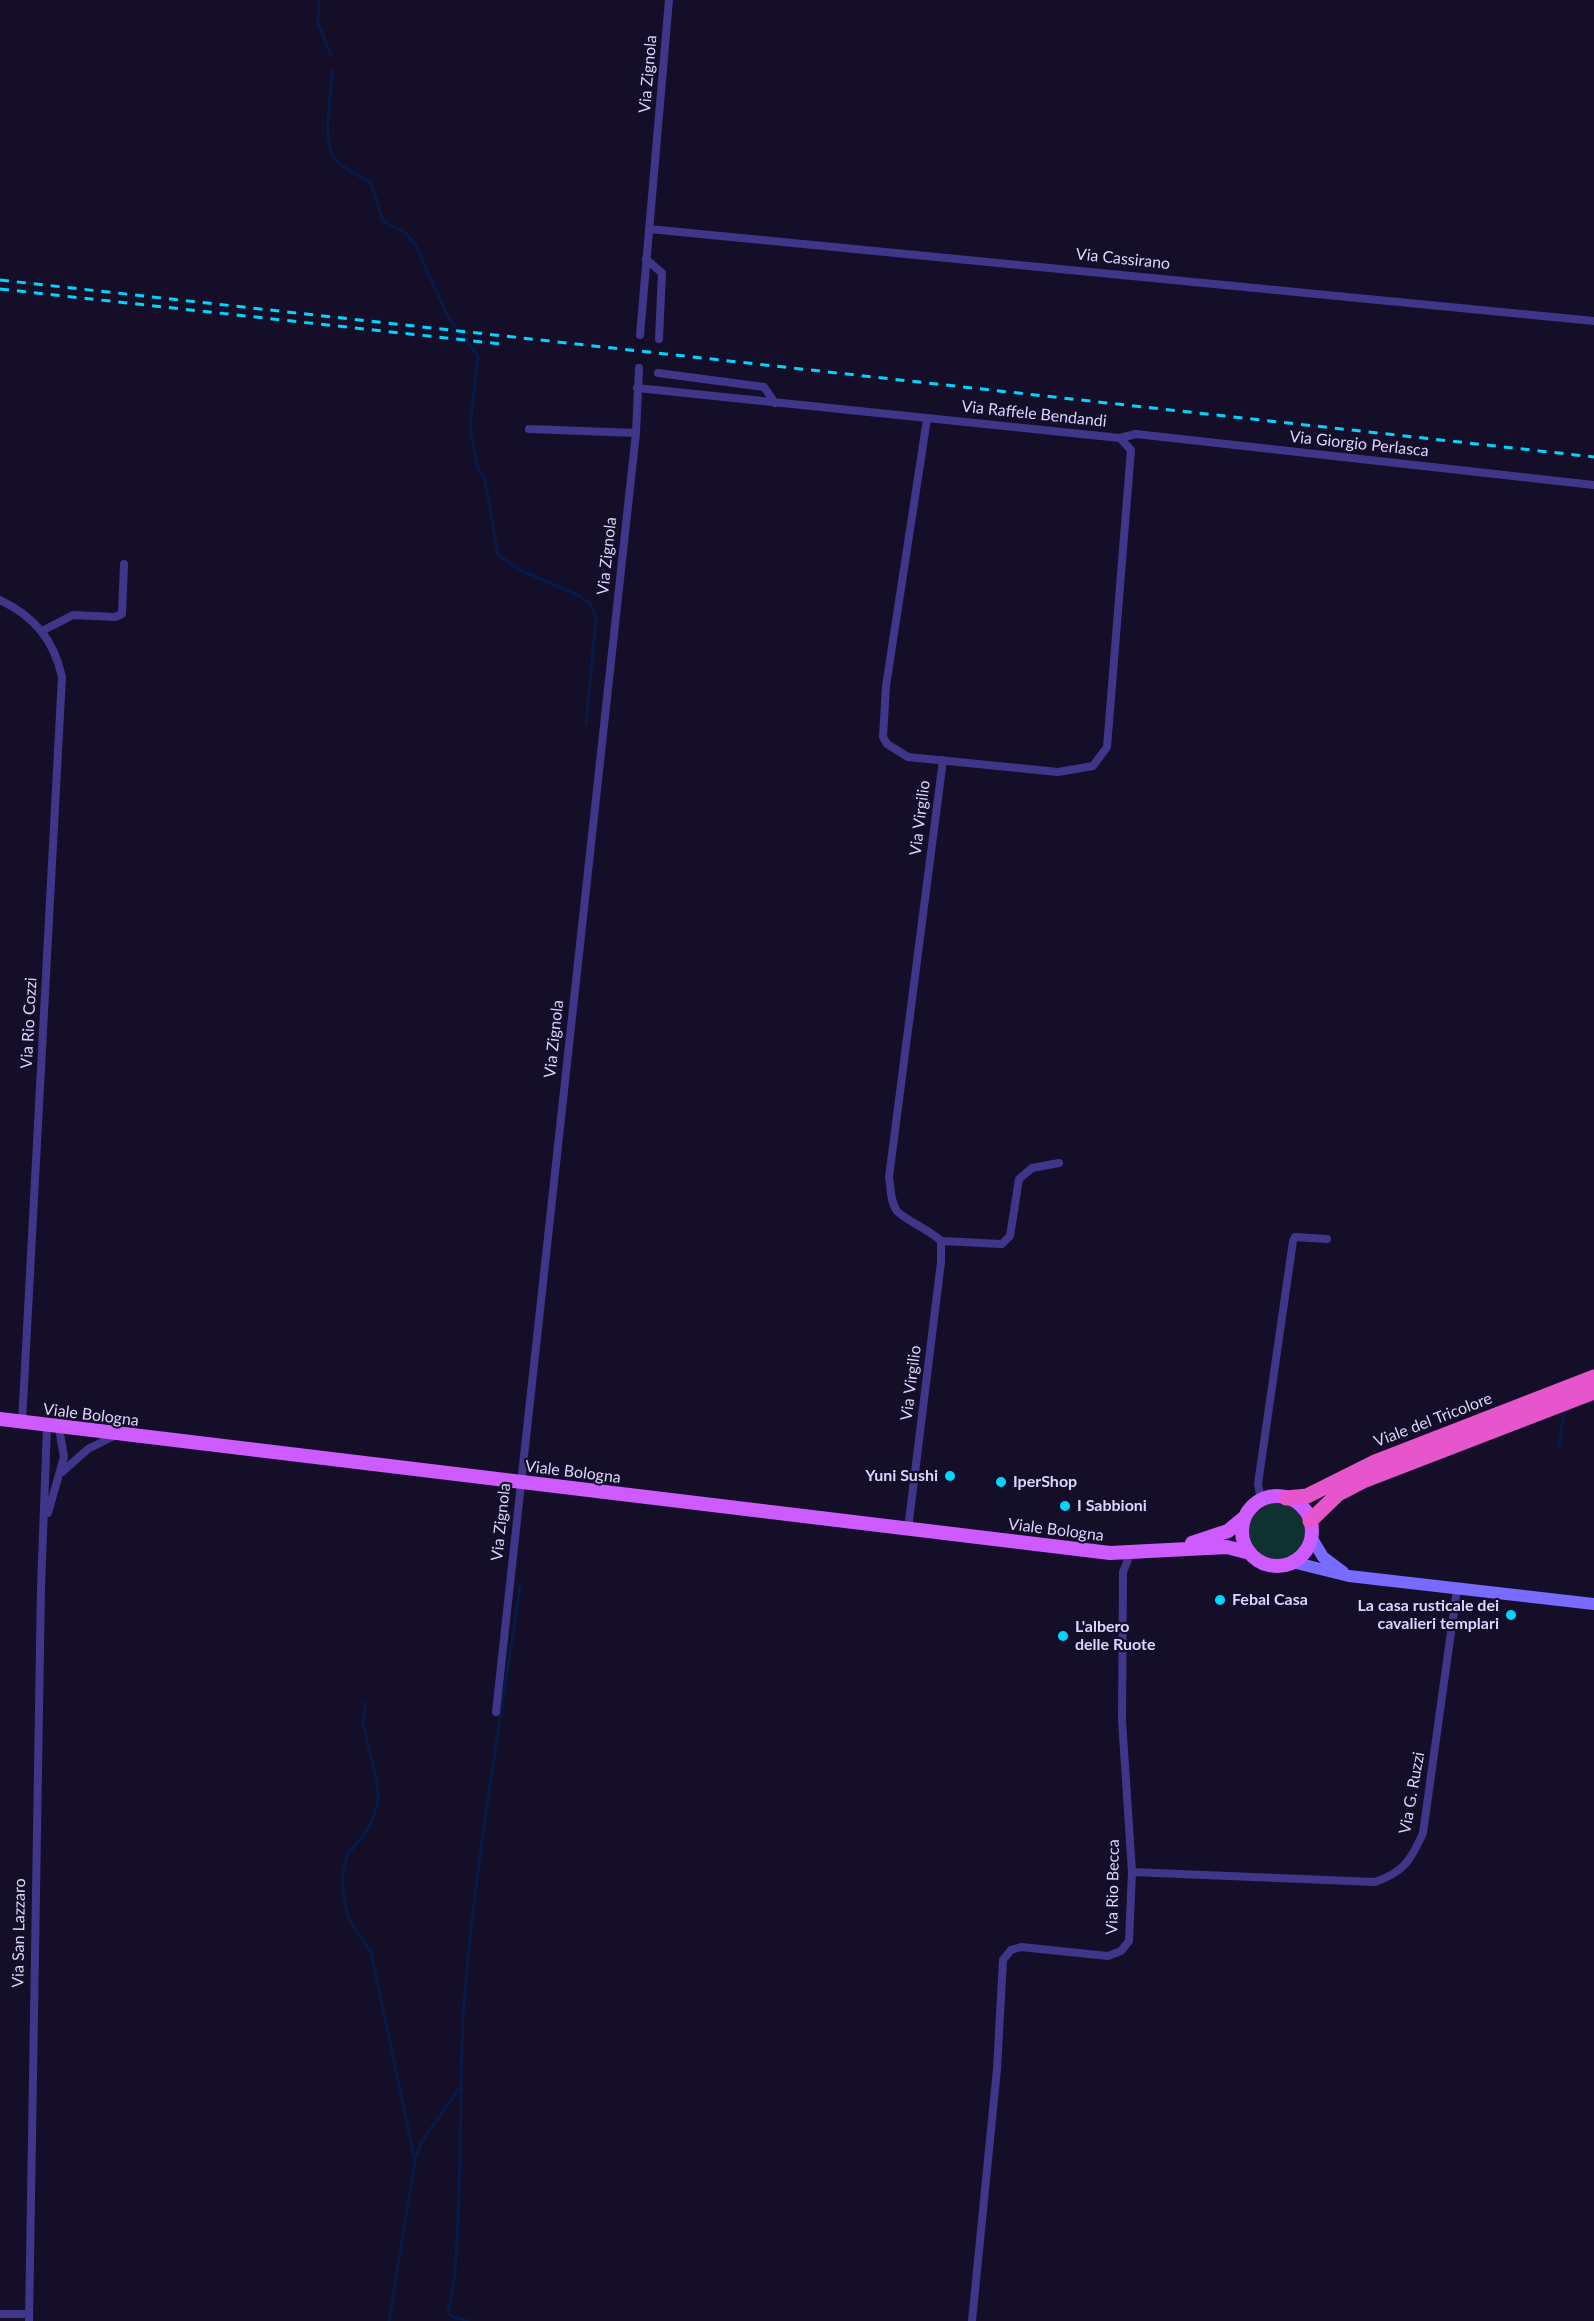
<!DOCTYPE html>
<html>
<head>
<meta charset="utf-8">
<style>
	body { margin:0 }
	canvas { display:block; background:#140e28 }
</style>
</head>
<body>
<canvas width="1594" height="2321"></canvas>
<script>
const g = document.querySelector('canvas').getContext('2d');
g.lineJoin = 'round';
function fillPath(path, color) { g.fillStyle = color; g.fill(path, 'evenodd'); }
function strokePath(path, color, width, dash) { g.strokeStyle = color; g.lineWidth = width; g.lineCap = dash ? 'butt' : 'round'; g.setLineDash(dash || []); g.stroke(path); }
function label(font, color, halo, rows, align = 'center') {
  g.font = font + ' Lato,sans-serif'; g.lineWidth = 4.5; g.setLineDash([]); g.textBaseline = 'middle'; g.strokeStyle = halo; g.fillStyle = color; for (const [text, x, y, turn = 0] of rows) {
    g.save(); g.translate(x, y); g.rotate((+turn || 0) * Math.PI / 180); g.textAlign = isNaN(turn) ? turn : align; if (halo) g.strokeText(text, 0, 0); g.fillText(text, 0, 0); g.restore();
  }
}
fillPath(new Path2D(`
	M1249 1531a28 28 0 1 1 56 0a28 28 0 1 1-56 0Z`), '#103132');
strokePath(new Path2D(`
	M319,0L318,23L331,55
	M332,70C332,92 322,137 333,155C340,168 359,175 371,183L383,221L405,232L415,244L448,317L478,356L470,428L477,466L485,480L498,555L520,570L578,595L590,604L596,618L586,725
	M1559,1445L1564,1413
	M365,1703L363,1723L377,1783L378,1800L374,1816L364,1835L348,1854L342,1875L344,1898L348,1918L371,1952L415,2161L389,2321
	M415,2159L422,2141L459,2089
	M468,2321L451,2316L448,2312C456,2279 457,2247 458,2213C462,2143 459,2074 464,2004C475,1864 500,1725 520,1586`), '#071a48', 3);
strokePath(new Path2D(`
	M649,229L1594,321
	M646,259L662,273L659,339
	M640,335L669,0
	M658,373L764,387L775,403
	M637,388L1120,438L1131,450L1107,747L1093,766L1058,772L908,757L887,744L883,737L886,686L927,419
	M529,429L636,433
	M1120,438L1136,434L1594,485
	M0,600C34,616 54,640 62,677L22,1422
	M42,631L73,615L115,617L122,614L124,564
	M941,1241L1002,1244L1010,1236L1019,1179L1032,1168L1059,1163
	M62,1472L88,1449L116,1435
	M1261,1500L1258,1484L1293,1241L1295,1237L1327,1239
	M48,1513L64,1457L59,1428
	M908,1529L941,1262V1241C931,1231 902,1218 897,1211C890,1202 891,1188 889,1177L943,760
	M496,1712L636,433L639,368
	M1132,1872L1375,1882C1404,1872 1411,1860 1423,1833L1457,1589
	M0,2314H29
	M29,2321L41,1587L47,1427
	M972,2321L997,2069L1003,1960L1011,1950L1021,1947L1108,1956L1121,1951L1129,1941L1132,1872L1122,1720L1123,1572L1131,1552`), '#3f368a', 8);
strokePath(new Path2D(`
	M1311,1537L1323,1557L1343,1572
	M1292,1562L1349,1576L1594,1604`), '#796bff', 12);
strokePath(new Path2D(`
	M0,1419L1110,1553L1227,1547L1250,1553
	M1242 1531a35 35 0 1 1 70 0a35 35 0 1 1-70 0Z
	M1192,1543L1228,1531L1245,1517`), '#cd5bff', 14);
strokePath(new Path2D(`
	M1286,1498L1307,1496L1375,1462L1594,1377
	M1310,1521L1338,1494L1363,1481L1594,1392`), '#e655cb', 15);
strokePath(new Path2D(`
	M0,280L1594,457
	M0,289L501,344`), '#00d4ff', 3, [9, 8]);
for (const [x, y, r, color] of [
	[950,1476,6,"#00d4ff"],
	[1001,1482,6,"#00d4ff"],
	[1065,1506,6,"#00d4ff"],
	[1220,1600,6,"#00d4ff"],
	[1511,1615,6,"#00d4ff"],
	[1063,1636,6,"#00d4ff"]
]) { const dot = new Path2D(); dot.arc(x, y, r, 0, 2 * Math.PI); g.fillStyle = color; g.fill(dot); strokePath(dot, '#140e28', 2); }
label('16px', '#dcd4ff', '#140e28', [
	["Via Zignola",648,74,-85],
	["Via Cassirano",1123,259,6],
	["Via Raffele Bendandi",1034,414,6],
	["Via Giorgio Perlasca",1359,444,6],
	["Via Zignola",607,556,-84],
	["Via Virgilio",920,818,-83],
	["Via Rio Cozzi",29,1023,-87],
	["Via Zignola",554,1039,-84],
	["Via Virgilio",911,1383,-83],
	["Viale Bologna",91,1415,7],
	["Viale del Tricolore",1433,1420,-21],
	["Viale Bologna",573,1472,7],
	["Via Zignola",501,1522,-84],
	["Viale Bologna",1056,1530,7],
	["Via G. Ruzzi",1412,1793,-80],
	["Via Rio Becca",1113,1887,-89],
	["Via San Lazzaro",19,1933,-89]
]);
label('bold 16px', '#dcd4ff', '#140e28', [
	["Yuni Sushi",938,1476,"right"],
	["IperShop",1013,1482],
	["I Sabbioni",1077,1506],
	["Febal Casa",1232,1600],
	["La casa rusticale dei",1499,1606,"right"],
	["cavalieri templari",1499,1624,"right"],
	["L'albero",1075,1627],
	["delle Ruote",1075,1645]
], 'left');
</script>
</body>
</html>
